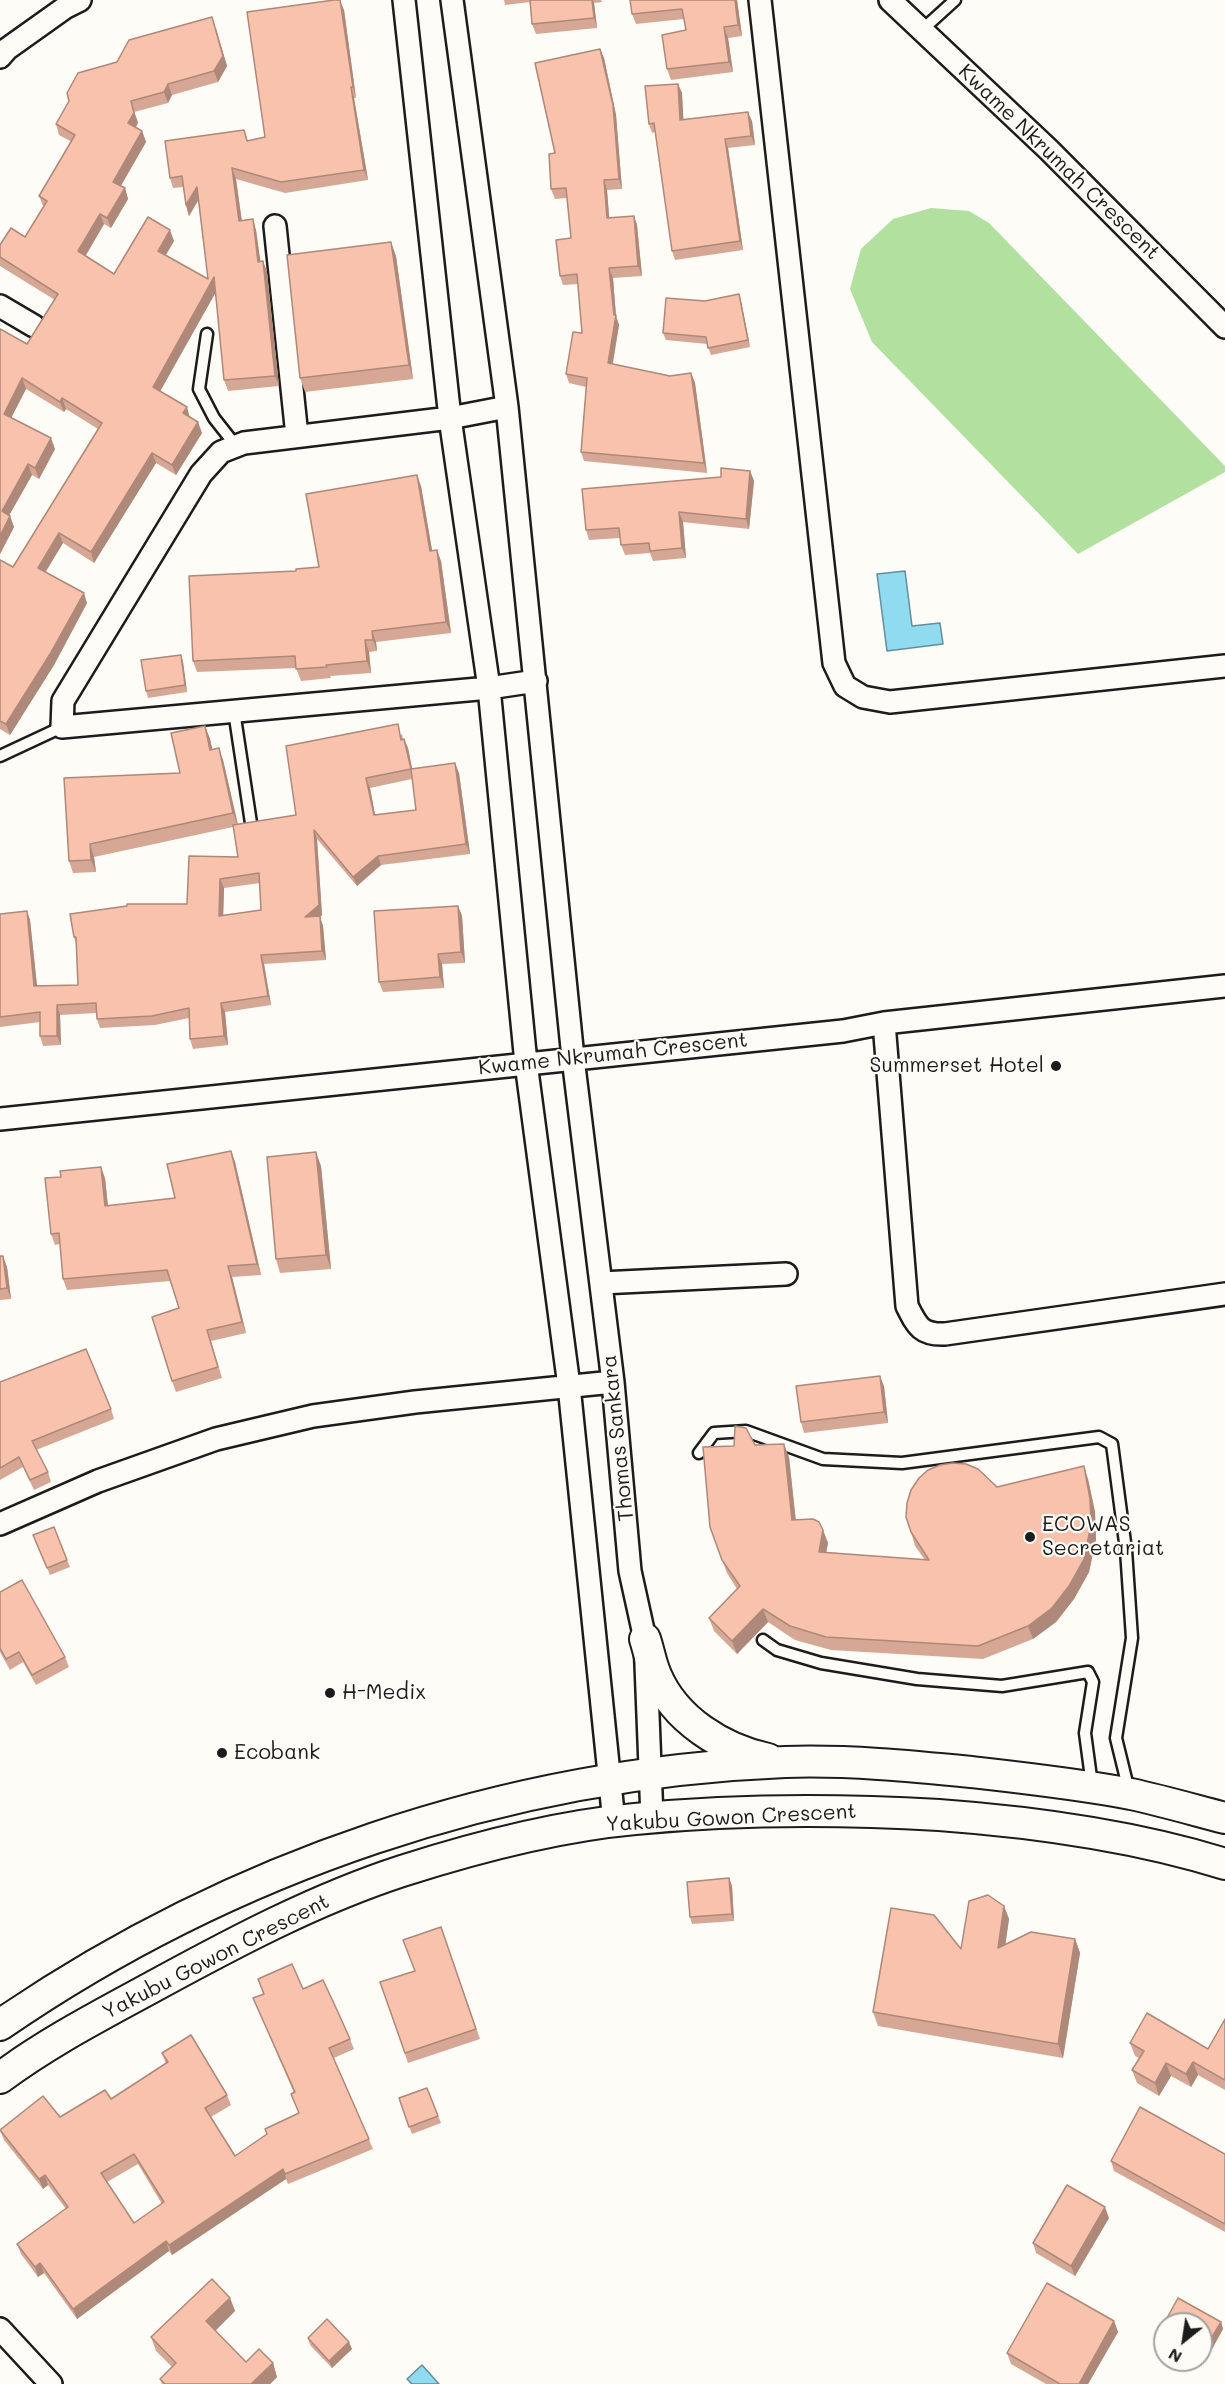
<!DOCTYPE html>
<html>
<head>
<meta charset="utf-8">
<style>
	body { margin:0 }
	#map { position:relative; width:1225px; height:2384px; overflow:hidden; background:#fdfcf7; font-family:Mali,sans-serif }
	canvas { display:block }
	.north { position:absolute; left:1153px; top:2312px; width:60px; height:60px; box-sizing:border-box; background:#fdfcf7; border:2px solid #a3a29f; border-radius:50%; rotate:210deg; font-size:16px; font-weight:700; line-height:24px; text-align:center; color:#1c1c1c }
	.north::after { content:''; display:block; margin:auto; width:21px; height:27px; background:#1c1c1c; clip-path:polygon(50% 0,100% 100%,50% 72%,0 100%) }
</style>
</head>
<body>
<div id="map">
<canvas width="1225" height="2384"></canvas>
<div class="north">N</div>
</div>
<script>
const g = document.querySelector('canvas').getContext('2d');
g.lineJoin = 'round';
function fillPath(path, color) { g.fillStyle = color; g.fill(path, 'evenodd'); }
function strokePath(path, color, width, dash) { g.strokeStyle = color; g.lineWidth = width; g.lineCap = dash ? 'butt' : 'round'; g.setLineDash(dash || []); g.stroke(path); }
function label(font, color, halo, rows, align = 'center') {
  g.font = font + ' Mali,sans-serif'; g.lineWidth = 4.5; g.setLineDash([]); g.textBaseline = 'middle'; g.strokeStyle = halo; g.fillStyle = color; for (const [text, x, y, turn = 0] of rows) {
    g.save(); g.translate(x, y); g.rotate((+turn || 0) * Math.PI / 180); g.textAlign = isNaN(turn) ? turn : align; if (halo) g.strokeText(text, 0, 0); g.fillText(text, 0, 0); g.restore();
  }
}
fillPath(new Path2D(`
	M931,208L969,211L989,223L1225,466V472L1078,554L872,342L850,289L861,249L893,219Z`), '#b2e09e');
const water = new Path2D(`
	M905,571L912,626L940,623L943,644L887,651L877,574Z
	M422,2365L439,2384H412L407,2379Z`);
fillPath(water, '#90dbf0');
strokePath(water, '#628f9b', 1.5);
const service = new Path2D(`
	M922,30L955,0
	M207,334L199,389L214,418L236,446
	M234,711L251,823
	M0,756L62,727
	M699,1453L714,1433L746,1431L823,1459L902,1463L1099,1437L1112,1444L1126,1550L1132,1638L1116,1738L1129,1791
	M763,1640L777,1650L821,1663L917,1679L1002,1686L1088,1672L1093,1682L1085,1733L1092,1785`);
const minor = new Path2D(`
	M404,0L450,418L489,688L526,1063L569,1386L614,1822
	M452,0L507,407L573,1058L613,1382L630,1571L645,1639L652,1818
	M760,0L834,663L845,686L863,697L890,702L1225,666
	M890,0L1049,150L1225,327
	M0,57L7,49L66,7L80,0
	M275,226L297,436
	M0,306L34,326
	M507,407L450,418L244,443L221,452L201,474L63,701L62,727L489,688L536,681
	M884,1023L907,1306C917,1326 921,1335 945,1334L1225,1294
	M0,1119L843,1031L884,1023L1225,986
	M601,1283L786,1274
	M0,1524L98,1481L216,1439L313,1416L415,1402L613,1382
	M0,2329L51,2384`);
const secondary = new Path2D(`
	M645,1639C649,1651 651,1664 656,1675C675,1720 722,1749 768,1759
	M0,2025C230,1867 505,1773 785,1762C847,1760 910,1766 971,1772C1024,1778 1079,1784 1131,1794C1163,1801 1194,1810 1225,1818
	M0,2078C48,2042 103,2014 156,1985C235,1942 316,1899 402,1871C477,1847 557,1826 635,1819C736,1809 838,1809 939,1815C1035,1822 1132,1835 1225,1864`);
strokePath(service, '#1c1c1c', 15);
strokePath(minor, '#1c1c1c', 26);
strokePath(secondary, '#1c1c1c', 34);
strokePath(service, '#fdfcf7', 10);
strokePath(minor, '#fdfcf7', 21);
strokePath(secondary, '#fdfcf7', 30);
fillPath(new Path2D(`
	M504,0H601L602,2L594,3L597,28L536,34L532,24L530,2L505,5Z
	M630,0H737L742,36L728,38L733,72L671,80L667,69L686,30L684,19L636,24L632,14Z
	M344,10L356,98H354L368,180L285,193L236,179L242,221L256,230L260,262L263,261L267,272L279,386L228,391L224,380L216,292L160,391L190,418L202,433L176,475L156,463L94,563L63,543L45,572L87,603L54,665L10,735L0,729V560L13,567L98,429L66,409L64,412L26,389L11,418L55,449L39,479L32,475L9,515L10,516L14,527L0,554V329L27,344L55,300L0,266V245L25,237L44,208L39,196L72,142L59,135L56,124L117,62L216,28L227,66L218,82L172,95L168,103L134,112L138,123L135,127L142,131L146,142L121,186L125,188L128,199L111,228L104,224L85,256L114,274L174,241L166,255L208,279L198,201L189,216L186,205L183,187L173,188L170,178L244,130L248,141L265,137Z
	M600,49L604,58L616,115L622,189L607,190L609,218L634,216L637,225L642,276L613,278L616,316L619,325L613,364L670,376L691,373L695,383L707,473L584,461L581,452L586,387L569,383L566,374L582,333L578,284L563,285L560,276L571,238L567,198L555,199L551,189L555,153Z
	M678,84L682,93L683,120L752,121L755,145L728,148L743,250L675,260L672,251L655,132L652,133L649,124Z
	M396,256L413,379L305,392L300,378Z
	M739,294L741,301L750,347L711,355L707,344L666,340L663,333L705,301Z
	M750,471L754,481L749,529L683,522L686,558L653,561L650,553L625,555L621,545L620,538L589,540L586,530L721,477Z
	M421,486L432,550L441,561L451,633L376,642L377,651L369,652L371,673L330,676L331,678L301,681L296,668L197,672L193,661L319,567Z
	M181,655L183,662L187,692L148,698L146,691Z
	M205,726L210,739L212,749L223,760L238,824L296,815L402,734L403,739H404L408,748L412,769L459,773L470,854L381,865L357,886L317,839L322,915L320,917L323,926L326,960L264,964L271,1005L225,1012L228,1045L193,1049L190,1039L189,1018L155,1025L100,1028L97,1019L96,1013L60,1015L61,1045L43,1046L40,1036V1022L0,1027V914L27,911L30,920L37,986L78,985L76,944L74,937L187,904L238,857L233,827L94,857L96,872L73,873L69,861L180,773ZM412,779L416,810L375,815L370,788ZM260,883L261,910L223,915L224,888Z
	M458,906L462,916L465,963L442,964L444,988L383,992L379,982Z
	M231,1151L235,1162L261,1275L232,1277L246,1333L211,1341L222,1378L176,1392L172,1381L179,1308L170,1281L67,1290L63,1279L60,1244L55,1245L51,1234L105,1178L108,1206L175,1198Z
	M321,1166L331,1269L280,1273L276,1259Z
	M0,1256L7,1267L11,1299L0,1300Z
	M0,1382L111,1409L114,1419L36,1450L48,1472L51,1482L34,1490L23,1467L0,1480Z
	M884,1386L888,1423L804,1433L801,1422Z
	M755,1445L789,1457L796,1520L823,1530L828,1543L826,1552L925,1560L915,1546L911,1532L997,1487L1088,1479L1095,1512L1096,1539L1089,1572L1074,1599L1056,1622L1033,1639L983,1659L831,1650L795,1640L768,1622L737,1654L714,1631L709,1618L737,1589L727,1573L710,1527Z
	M54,1527L70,1567L50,1575L33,1535Z
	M0,1592L65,1657L69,1667L36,1685L23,1662L10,1670L0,1652Z
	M729,1878L732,1886L734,1921L692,1924L690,1917Z
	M1004,1906L1009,1919L1005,1944L1075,1939L1080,1953L1063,2058L878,2026L873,2012L961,1949Z
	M441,1927L480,2039L408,2063L380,1982L415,1971Z
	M258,1979L303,1989L350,2039L354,2049L334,2058L373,2149L288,2184L286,2179L172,2255L169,2251L77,2319L44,2273L38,2277L21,2254L17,2244L66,2209L48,2185L43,2189L4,2140L0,2130L60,2117L111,2099L166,2064L162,2053L227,2095L231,2105L211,2117L235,2156L299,2114L294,2093L253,1998L263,1994ZM138,2164L162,2204L134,2223L107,2182Z
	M1225,2019V2090L1198,2075L1191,2087L1171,2076L1159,2096L1137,2083L1132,2070L1139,2058L1135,2056L1130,2043L1208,2049Z
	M427,2088L441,2123L412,2134L399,2098Z
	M1225,2154V2232L1114,2171L1111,2161Z
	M1109,2218L1075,2276L1036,2253L1033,2243Z
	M230,2298L235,2311L215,2331L246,2362L273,2363L277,2377L270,2384H162L160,2379L172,2367L156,2351L151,2337Z
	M1178,2298L1221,2322L1223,2329L1212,2349L1201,2343V2324H1169L1167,2318Z
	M1114,2321L1118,2332L1088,2384H1046L1011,2364L1007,2353Z
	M308,2338L352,2349L332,2368L310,2345Z`), '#d6a795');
fillPath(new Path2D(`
	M340,0L344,10L356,98L353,87Z
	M592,0H593L594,3L597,28L594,18Z
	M735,0H737L742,36L738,25Z
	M212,17L227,66L218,82L214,71Z
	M724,27L728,38L733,72L729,62Z
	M600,49L604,58L616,115L622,189L619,179Z
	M168,84L172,95L168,103L164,92Z
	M678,84L682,93L684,129L680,120Z
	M351,87L354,98L368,180L364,170Z
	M131,101L138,123L132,134L128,123Z
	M748,112L752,121L755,145L751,136Z
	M142,131L146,142L117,192L113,182Z
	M725,139L728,148L743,250L740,241Z
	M232,168L236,179L243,231L239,221Z
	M604,180L607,190L610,227L607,218Z
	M197,187L200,197L189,216L186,205Z
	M125,188L128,199L111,228L107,218Z
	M100,214L104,224L82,262L78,251Z
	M634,216L637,225L642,276L638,266Z
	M253,219L256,230L262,272L258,262Z
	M170,230L174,241L162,261L158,251Z
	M391,242L396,256L413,379L409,365Z
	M263,261L267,272L279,386L275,376Z
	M609,268L613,278L616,316L619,325L611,372L608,363L614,315Z
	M214,277L218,288L157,397L153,387Z
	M739,294L741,301L750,347L748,340Z
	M691,373L695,383L707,473L704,463Z
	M22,378L26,389L8,424L4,414Z
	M62,398L66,409L64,412L60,402Z
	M187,407L190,418L183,413Z
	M198,422L202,433L176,475L172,465Z
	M51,438L55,449L39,479L35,468Z
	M152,453L156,463L94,563L91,552Z
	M28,464L32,475L6,521L2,511Z
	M750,471L754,481L749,529L746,519Z
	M417,475L421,486L434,562L430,551Z
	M679,512L683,522L686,558L682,548Z
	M10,516L14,527L0,554V536Z
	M59,533L63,543L42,578L38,568Z
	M437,550L441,561L451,633L446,622Z
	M84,593L87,603L54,665L10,735L6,724Z
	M372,631L376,642L377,651L373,640Z
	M365,640L369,652L371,673L367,661Z
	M181,655L183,662L187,692L185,685Z
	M205,726L210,739L215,762L210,750Z
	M404,739L408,748L414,778L411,769Z
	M219,748L223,760L238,826L233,813Z
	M455,763L459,773L470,854L466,844Z
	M366,778L370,788L377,825L374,815Z
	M314,830L317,839L322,915L320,917L323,926L326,960L322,951L305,917Z
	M90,844L94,857L96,872L91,860Z
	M378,856L381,865L357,886L353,877Z
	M220,879L224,888L223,925L219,916Z
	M458,906L462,916L465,963L461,952Z
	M27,911L30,920L38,995L34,986Z
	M438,954L442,964L444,988L440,977Z
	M261,955L264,964L271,1005L268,996Z
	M221,1003L225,1012L228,1045L224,1036Z
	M57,1005L60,1015L61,1045L57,1036Z
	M231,1151L235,1162L261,1275L257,1264Z
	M316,1152L321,1166L331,1269L326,1255Z
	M101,1167L105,1178L109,1217L105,1206Z
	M3,1256L7,1267L11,1299L7,1288Z
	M228,1266L232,1277L246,1333L242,1322Z
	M880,1376L884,1386L888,1423L884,1412Z
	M784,1444L789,1457L797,1534L792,1520Z
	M1084,1466L1088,1479L1095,1512L1096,1539L1089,1572L1074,1599L1056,1622L1033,1639L1028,1626Z
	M823,1530L828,1543L824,1565L819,1552Z
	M763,1609L768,1622L737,1654L732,1641Z
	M729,1878L732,1886L734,1921L732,1914Z
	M1004,1906L1009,1919L1003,1962L998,1948Z
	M1075,1939L1080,1953L1063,2058L1058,2044Z
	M1193,2062L1198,2075L1191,2087L1186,2074Z
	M1166,2063L1171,2076L1159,2096L1155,2083Z
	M283,2169L286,2179L172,2255L169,2245Z
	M45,2175L48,2185L43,2189L39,2179Z
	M1105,2207L1109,2218L1075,2276L1071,2266Z
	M166,2241L169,2251L77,2319L73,2309Z
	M40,2263L44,2273L38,2277L35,2267Z
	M230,2298L235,2311L211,2335L206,2321Z
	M1114,2321L1118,2332L1088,2384H1079Z
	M1221,2322L1223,2329L1212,2349L1209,2342Z
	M349,2342L352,2349L332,2368L329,2361Z
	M273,2363L277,2377L270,2384H251Z`), '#ae8879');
const building = new Path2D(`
	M334,0H340L353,87H351L364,170L281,182L232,168L239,221L253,219L258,262L263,261L275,376L224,380L214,277L153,387L187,407L183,413L198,422L172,465L152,453L91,552L59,533L38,568L84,593L50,654L6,724L0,721V560L13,567L102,423L62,398L60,402L22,378L4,414L51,438L35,468L28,464L2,511L10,516L0,536V329L27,344L58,294L0,257V245L11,228L25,237L47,201L39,196L75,135L56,124L69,101L67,93L78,73L117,62L129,40L212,17L223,56L214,71L168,84L164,92L131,101L134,113L128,123L142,131L113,182L125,188L107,218L100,214L78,251L114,274L148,217L170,230L158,251L208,279L197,187L186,205L182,176L170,178L165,141L244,130L247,141L265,137L247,12Z
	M530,0H592L594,18L532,24Z
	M630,0H735L738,25L724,27L729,62L667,69L662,35L686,30L682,9L632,14Z
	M600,49L613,105L619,179L604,180L607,218L634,216L638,266L609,268L614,315H616L608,363L670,376L691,373L704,463L581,452L587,378L566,374L573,332L582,333L577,274L560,276L556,240L571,238L566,188L551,189L549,154L555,153L535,63Z
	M678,84L680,120L748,112L751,136L725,139L740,241L672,251L654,123L649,124L645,86Z
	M391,242L409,365L300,378L287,255Z
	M739,294L748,340L708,348L706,337L663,333L666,298L705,301Z
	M721,468L750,471L746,519L679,512L682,548L650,551L649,543L621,545L619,528L586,530L582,489L721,477Z
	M417,475L430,551L437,550L446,622L372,631L373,640H365L367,661L326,665L327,667L296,669L295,656L193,661L189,576L296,571V569L319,567L306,494Z
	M181,655L185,685L146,691L141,660Z
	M398,724L401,740L404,739L411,769L366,778L374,815L416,810L411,769L455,763L466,844L378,856L353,877L314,830L319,905L305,917L320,916L322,951L261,955L268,996L221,1003L224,1036L190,1039L189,1008L152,1016L97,1019L96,1003L57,1005V1036H40V1012L0,1017V914L27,911L34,986L78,985L76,937H74L70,914L127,906V904H187L189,856L238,857L233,825L296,815L286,746ZM259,873L261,910L219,916L220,879Z
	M205,726L210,750L219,748L233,813L90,844L91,860L69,861L64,778L180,773L171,733Z
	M458,906L461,952L438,954L440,977L379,982L374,911Z
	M231,1151L257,1264L228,1266L242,1322L207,1330L218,1367L172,1381L152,1317L179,1308L167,1270L63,1279L59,1233L51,1234L45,1178L61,1177L60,1171L101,1167L105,1206L175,1198L167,1164Z
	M316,1152L326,1255L276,1259L267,1157Z
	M0,1256H3L7,1288L0,1289Z
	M86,1349L111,1409L32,1441L48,1472L30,1480L19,1457L0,1468V1382Z
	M880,1376L884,1412L801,1422L796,1386Z
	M735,1426L746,1428L755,1445L784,1444L792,1520L813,1519L819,1522L823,1530L819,1552L929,1560L911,1532L906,1517L907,1503L911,1490L919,1478L928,1470L940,1465L953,1463L966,1464L978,1469L997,1487L1084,1466L1090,1499L1091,1525L1084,1559L1069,1586L1052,1608L1028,1626L978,1646L826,1637L790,1626L763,1609L732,1641L709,1618L740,1586L722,1560L710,1527L703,1447L734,1446Z
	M54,1527L67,1560L47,1568L33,1535Z
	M22,1580L65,1657L32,1675L19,1652L6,1659L0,1648V1592Z
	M729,1878L732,1914L690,1917L687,1882Z
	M988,1895L1004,1906L998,1948L1031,1932L1075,1939L1058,2044L873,2012L891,1908L934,1915L961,1949L969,1901Z
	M441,1927L476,2029L405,2053L380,1982L415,1971L403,1940Z
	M292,1964L303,1989L323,1980L337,2010L350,2039L329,2048L369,2139L285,2174L283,2169L169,2245L166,2241L73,2309L40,2263L35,2267L17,2244L68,2207L45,2175L39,2179L0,2130L43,2096L60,2117L105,2090L111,2099L168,2062L162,2053L191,2035L227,2095L205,2108L235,2156L267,2134L265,2129L299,2113L291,2094L295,2092L253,1998L264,1994L258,1979ZM134,2154L164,2202L134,2223L101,2173Z
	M1147,2013L1208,2049L1225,2019V2080L1193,2062L1186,2074L1166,2063L1155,2083L1132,2070L1144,2051L1130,2043Z
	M427,2088L438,2116L409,2127L399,2098Z
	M1140,2107L1225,2154V2224L1111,2161Z
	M1067,2185L1105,2207L1071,2266L1033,2243Z
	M212,2279L230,2298L206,2321L246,2362L259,2349L273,2363L251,2384H165L160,2379L176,2363L151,2337Z
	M1047,2283L1114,2321L1079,2384H1060L1007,2353Z
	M1178,2298L1221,2322L1209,2342L1201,2337V2324H1178L1167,2318Z
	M327,2319L349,2342L329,2361L308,2338Z`);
fillPath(building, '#f9c2ad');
strokePath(building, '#ae8879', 1.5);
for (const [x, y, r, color] of [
	[1056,1066,6,"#1c1c1c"],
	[1030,1537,6,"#1c1c1c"],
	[330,1693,6,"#1c1c1c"],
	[222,1753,6,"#1c1c1c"]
]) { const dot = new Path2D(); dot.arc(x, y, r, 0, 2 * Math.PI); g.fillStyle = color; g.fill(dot); strokePath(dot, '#fdfcf7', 2); }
label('21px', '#1c1c1c', '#fdfcf7', [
	["Kwame Nkrumah Crescent",1059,162,44],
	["Kwame Nkrumah Crescent",613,1054,-6],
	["Thomas Sankara",618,1438,-96],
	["Yakubu Gowon Crescent",731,1818,-3],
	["Yakubu Gowon Crescent",216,1957,-27]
]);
label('21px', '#1c1c1c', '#fdfcf7', [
	["Summerset Hotel",1044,1066,"right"],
	["ECOWAS",1042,1525],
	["Secretariat",1042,1549],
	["H-Medix",342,1693],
	["Ecobank",234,1753]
], 'left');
</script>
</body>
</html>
